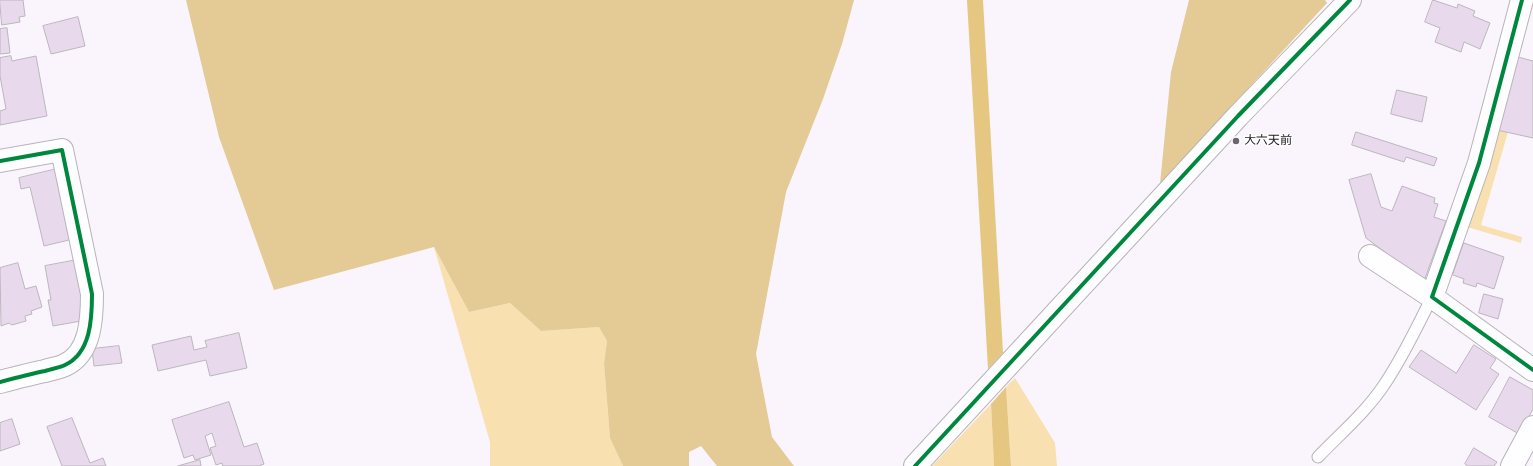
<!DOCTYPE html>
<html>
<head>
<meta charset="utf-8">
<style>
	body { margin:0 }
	canvas { display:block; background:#faf4fc }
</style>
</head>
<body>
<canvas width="1533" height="466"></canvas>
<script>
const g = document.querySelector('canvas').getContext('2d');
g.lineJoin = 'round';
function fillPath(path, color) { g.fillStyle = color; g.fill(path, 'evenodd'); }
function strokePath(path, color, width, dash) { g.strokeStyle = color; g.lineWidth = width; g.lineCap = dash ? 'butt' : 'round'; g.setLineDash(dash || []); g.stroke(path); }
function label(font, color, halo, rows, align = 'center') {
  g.font = font + ' "Roboto Condensed","Noto Sans JP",sans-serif'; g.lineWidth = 3.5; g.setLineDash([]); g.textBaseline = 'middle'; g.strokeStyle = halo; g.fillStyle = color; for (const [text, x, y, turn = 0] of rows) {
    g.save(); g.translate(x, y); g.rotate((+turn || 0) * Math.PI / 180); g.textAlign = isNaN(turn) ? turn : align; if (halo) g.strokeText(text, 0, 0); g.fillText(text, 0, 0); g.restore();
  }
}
fillPath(new Path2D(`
	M1495,129L1508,132L1481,225L1522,237L1521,243L1464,226Z
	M434,247L469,312L510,303L541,331L599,327L607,341L604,363L610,438L623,466H490V442Z
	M1015,378L1055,443L1057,466H1011L1006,387Z
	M991,404L994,466H932Z`), '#f8e0b0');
fillPath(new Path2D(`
	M186,0H854L842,44L823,99L786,192L756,354L772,437L794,466H717L701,446L689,452V466H623L610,438L604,363L607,341L599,327L541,331L510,303L469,312L434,247L274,290L219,137Z
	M1189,0H1325L1327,3L1160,184L1171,72Z`), '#e4ca95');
fillPath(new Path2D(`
	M967,0H983L1003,353L988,369Z
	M1006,387L1011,466H994L991,404Z`), '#e6c782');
const building = new Path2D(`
	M0,0H23L25,16L19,17L20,22L2,25Z
	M1433,0L1457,8L1458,4L1475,11L1473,16L1490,23L1480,49L1464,42L1461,52L1435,42L1440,28L1425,22Z
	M78,17L85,46L51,54L43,26Z
	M7,28L10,53L0,54V29Z
	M11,56L12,61L36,56L47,116L0,125V111L6,109L0,76V58Z
	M1518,57L1533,61V138L1497,130Z
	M1397,90L1427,97L1422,122L1391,114Z
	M1356,132L1437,158L1434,166L1406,157L1404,162L1352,145Z
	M57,169L73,239L44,246L30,187L21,189L19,178Z
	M1371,174L1381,207L1392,211L1402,186L1435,198L1434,203L1438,204L1434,217L1446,221L1424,281L1366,238L1349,180Z
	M1464,243L1504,257L1494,289L1477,283L1476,287L1463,283L1464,279L1453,275Z
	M77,260L87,313L80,314L81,321L53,326L48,300H51L45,266Z
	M18,263L25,289L36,286L42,307L31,311L32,314L25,316L26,321L12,325L9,323L1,326L0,268Z
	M1484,294L1503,299L1498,319L1479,313Z
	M239,333L247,368L210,376L206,360L158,371L152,345L191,336L194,350L207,347L205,341Z
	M1474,345L1496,359L1490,368L1499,374L1476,410L1409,367L1421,350L1456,373Z
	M119,346L122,363L94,366L92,349Z
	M1510,377L1533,390V409L1519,434L1489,417Z
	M229,402L244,447L257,443L264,464L259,466H223L222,463L216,465L210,448L216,446L212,433L205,436L211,455L195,460L193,455L184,458L172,420Z
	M72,418L90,463L103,458L106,466H62L47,427Z
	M12,419L20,444L0,451V423Z
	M1474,448L1497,462L1494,466H1468L1465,464Z
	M200,460L201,466H178Z`);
fillPath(building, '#e8d9ec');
strokePath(building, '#bbb7bd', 1);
const lane = new Path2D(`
	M1318,457C1340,434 1366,412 1384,385C1403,357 1417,327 1432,297`);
const street = new Path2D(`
	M1522,0L1479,163L1432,297L1533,370
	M0,161L62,150L92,294C92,318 91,353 65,365C59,368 51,369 45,371C30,374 15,378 0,382
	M1370,256L1432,297
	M1512,466L1533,427`);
const secondary = new Path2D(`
	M915,466L1238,116L1350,0`);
strokePath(lane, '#b8b4b9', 13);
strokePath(street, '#b8b4b9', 24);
strokePath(secondary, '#b8b4b9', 24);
strokePath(lane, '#fefdff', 11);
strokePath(street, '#fefdff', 22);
strokePath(secondary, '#fefdff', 22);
strokePath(new Path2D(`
	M1522,0L1479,163L1432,297L1533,370
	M0,161L62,150L92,294C92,318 91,353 65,365C59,368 51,369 45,371C30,374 15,378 0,382
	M915,466L1238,116L1350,0`), '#00873e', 4);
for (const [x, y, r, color] of [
	[1236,141,4,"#6b666c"]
]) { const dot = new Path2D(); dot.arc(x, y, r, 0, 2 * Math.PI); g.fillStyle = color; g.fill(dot); strokePath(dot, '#fff', 1.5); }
label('12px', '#1e191e', '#fff', [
	["大六天前",1244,141]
], 'left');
</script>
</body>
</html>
